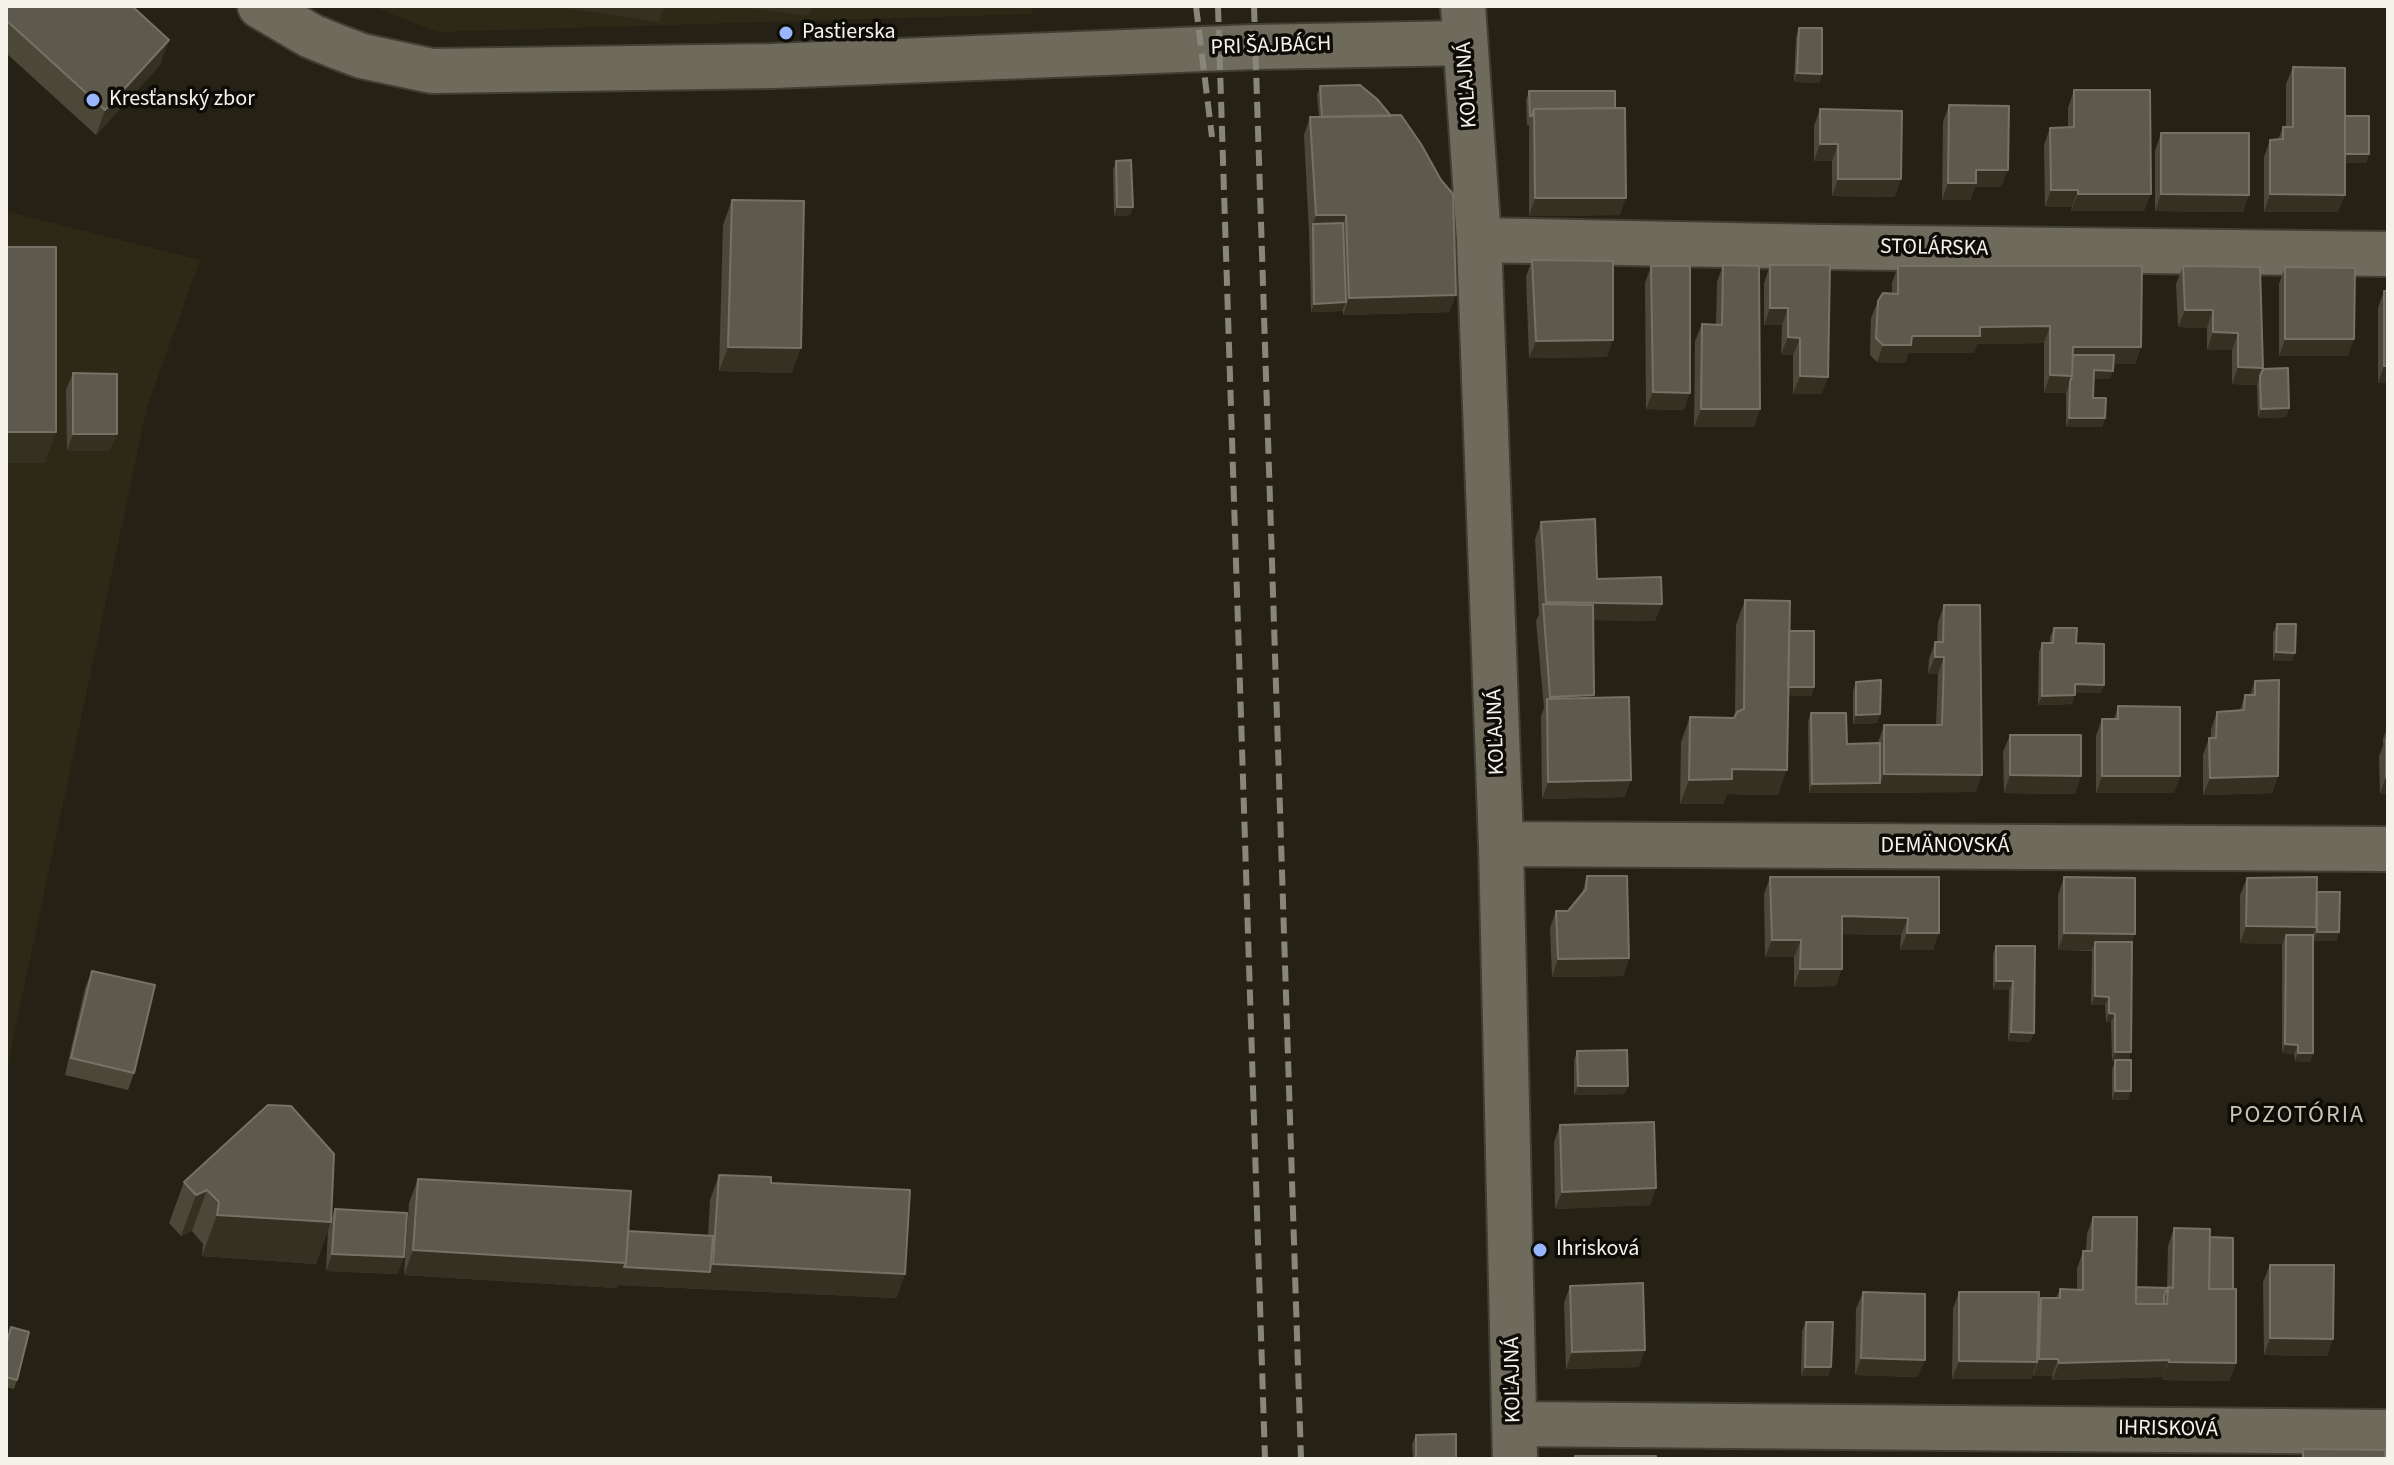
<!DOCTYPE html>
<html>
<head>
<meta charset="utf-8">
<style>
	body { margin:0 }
	#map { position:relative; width:2394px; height:1465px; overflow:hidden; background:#252215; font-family:"Source Sans 3",sans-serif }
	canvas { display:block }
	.frame { position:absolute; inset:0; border:8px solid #f4f2e9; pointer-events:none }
</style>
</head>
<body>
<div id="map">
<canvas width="2394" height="1465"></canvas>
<div class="frame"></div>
</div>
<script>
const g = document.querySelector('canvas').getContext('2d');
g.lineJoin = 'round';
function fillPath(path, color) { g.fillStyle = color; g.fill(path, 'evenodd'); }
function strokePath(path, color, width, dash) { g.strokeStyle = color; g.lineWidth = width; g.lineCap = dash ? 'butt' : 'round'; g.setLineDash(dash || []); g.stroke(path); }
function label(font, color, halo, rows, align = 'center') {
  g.font = font + ' "Source Sans 3",sans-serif'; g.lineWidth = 7; g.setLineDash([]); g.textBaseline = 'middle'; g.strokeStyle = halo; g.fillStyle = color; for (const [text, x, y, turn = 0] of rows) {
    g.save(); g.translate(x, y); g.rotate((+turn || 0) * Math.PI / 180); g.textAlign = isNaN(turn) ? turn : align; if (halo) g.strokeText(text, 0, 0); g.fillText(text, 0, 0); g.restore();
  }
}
fillPath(new Path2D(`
	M371,6H1032V14L437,32Z
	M6,211L200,260L147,407L6,1072Z`), '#2e2916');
const minor = new Path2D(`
	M260,6L311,36L338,47L362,56L432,71L772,66L1255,47L1464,43
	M1463,6L1479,240L1501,844L1515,1459
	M1479,240L1824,247L2388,254
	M1501,844L2388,849
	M1515,1424L2388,1432`);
strokePath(minor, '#413f35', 48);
strokePath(minor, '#6f6b5c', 44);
strokePath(new Path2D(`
	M1196,6L1212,137
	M1218,6L1265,1459
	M1254,6L1301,1459`), '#88857a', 6, [16, 8]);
fillPath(new Path2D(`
	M6,6L160,65L96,135L6,53Z
	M1799,28L1822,74L1819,83L1794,82L1796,37Z
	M2293,67L2345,116L2369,154L2366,163H2345L2338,212H2264V157L2270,140H2278L2283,127H2286V84Z
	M1320,86L1456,295L1449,312L1343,315V311L1311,312L1309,232L1304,135L1310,117H1319L1317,95Z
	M2074,90L2144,211H2071L2072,207H2045L2044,145L2050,128L2068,127V108Z
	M1529,91L1615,108L1620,215L1529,216V125H1527L1526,100Z
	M1949,105L2001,187H1975L1970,200H1942L1943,122Z
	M1820,109L1895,197L1832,196V161H1814V126Z
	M2161,133L2243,212L2155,211V151Z
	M1116,161L1133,207L1130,215L1114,216L1113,170Z
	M732,200L792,373L719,371L723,225Z
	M1532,260L1607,357L1529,358L1526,277Z
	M1723,265L1754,427H1694L1695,341L1702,324L1716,325L1717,282Z
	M1770,265L1822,394H1793V355L1781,354L1782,325H1764V283Z
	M1651,266L1684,410L1646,409L1645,283Z
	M1898,266L2141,347L2135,364H2113L2110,379H2094L2093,398L2105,418L2102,427H2066V391V393H2044V343L1977,344L1974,353H1908L1905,363L1877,362L1870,355L1871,318L1878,301L1892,294V283Z
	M2183,266L2260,267L2263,368L2289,408L2286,417L2258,418L2257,385L2232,384V350H2207V328L2178,327L2176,284Z
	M2285,267L2348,356H2279V284Z
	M2384,291H2388V383H2378V308Z
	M73,373L110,451H67L66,390Z
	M1541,522L1597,579L1655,621L1593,620V698L1631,780L1624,797L1542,799L1541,716L1544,708L1536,621L1539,614L1535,539Z
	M1745,600L1789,631L1814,687L1811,696L1788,695L1778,795L1727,794L1723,804H1680L1681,742L1690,717L1734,718L1735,715L1736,625Z
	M1944,605L1976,792L1809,793L1808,722L1811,713L1847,744L1878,743L1884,725H1936L1938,674H1928L1929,659L1935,642H1937L1938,622Z
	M2277,624L2292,661H2273V633Z
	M2054,628L2076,643L2104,685L2100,693H2075L2072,704L2038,705L2039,652L2042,643H2050V637Z
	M2255,681L2278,776L2272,793L2203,795V755L2209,738H2211V729L2217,712L2240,710L2245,695H2250Z
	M1856,682L1880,714L1877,723L1853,724V691Z
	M2118,706L2180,776L2174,793H2096V736L2102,719H2114Z
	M2388,725V794H2380L2379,756L2383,746V739Z
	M2010,735L2075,794L2004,793L2003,752Z
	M1587,876L1629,958L1623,976L1552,977L1550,928L1556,911H1568L1581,896Z
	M1770,877H1939L1933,950H1900L1901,935L1842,934L1836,986L1794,987V957H1765L1764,894Z
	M2064,877L2132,942L2131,1052L2128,1060V1100H2112V1069L2115,1061H2112L2111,1022H2106L2105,1005H2091L2092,951L2058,950V895Z
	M2247,878L2317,894L2339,932L2336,941H2313V935V1053L2310,1062L2295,1061L2294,1054L2282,1053V944L2240,943V895Z
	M1996,946L2034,1033L2030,1042L2008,1041L2009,990H1993V954Z
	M92,971L134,1073L128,1090L65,1075L85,988Z
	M1577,1051L1625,1094L1574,1095V1060Z
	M1560,1125L1656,1188L1650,1205L1555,1209L1554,1142Z
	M719,1175L771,1183L905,1274L896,1298L618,1285L617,1288L404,1275L409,1203L418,1179L628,1231L708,1235L710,1200Z
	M184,1182L331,1220L335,1209L398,1274L326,1271L328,1229L316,1264L202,1256L203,1244L192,1231L181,1236L169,1223Z
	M2093,1217L2136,1287L2167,1288L2168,1246L2174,1228L2210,1237L2233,1289L2236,1363L2229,1381L2162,1380L2163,1377L2052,1380V1376H2033V1373L2031,1379H1952L1953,1309L1959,1292L2039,1304L2041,1298H2056L2060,1289L2077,1290V1269L2083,1251H2086L2087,1234Z
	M2270,1265L2327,1356L2264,1355L2263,1282Z
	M1570,1286L1639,1367L1566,1369L1564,1303Z
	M1863,1292L1918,1377L1855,1375L1856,1309Z
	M1806,1322L1831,1367L1828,1376H1801L1802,1331Z
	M11,1327L17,1380L14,1389L6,1387V1342Z
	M1416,1435L1456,1459H1413L1412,1444Z`), '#4b483a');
fillPath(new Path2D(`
	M552,6H665L659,22Z
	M736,6H812L809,16Z
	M169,40L160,65L96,135L105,110Z
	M1797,73L1822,74L1819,83L1794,82Z
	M1820,144H1838L1832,161H1814Z
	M2344,154H2369L2366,163H2341Z
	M1976,170H2008L2001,187H1975L1970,200H1942L1948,183Z
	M1838,179H1901L1895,197L1832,196Z
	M2051,190H2078L2072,207H2045Z
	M2078,194H2151L2144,211H2071Z
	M2161,194L2249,195L2243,212L2155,211Z
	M2270,194L2345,195L2338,212H2264Z
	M1535,198H1626L1620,215L1529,216Z
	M1117,207H1133L1130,215L1114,216Z
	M1316,215H1346L1340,232L1313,224Z
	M1456,295L1449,312L1343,315L1349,298Z
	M1346,302L1342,311L1311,312L1314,304Z
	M1770,308H1788L1782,325H1764Z
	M2185,310H2213L2207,328L2178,327Z
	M2050,326L2044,343L1977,344L1974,353H1908L1905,363L1877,362L1883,345L1912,336L1980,327Z
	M2213,332L2238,333L2232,350H2207Z
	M1788,337L1800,338L1793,355L1781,354Z
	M2285,339H2354L2348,356H2279Z
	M1613,340L1607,357L1529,358L1536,341Z
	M728,347L801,348L792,373L719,371Z
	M2073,347H2141L2135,364H2070Z
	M2384,366H2388V383H2378Z
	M2238,367L2263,368L2257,385L2232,384Z
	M2094,370L2113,371L2110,379H2091Z
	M2050,375L2072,376L2066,393H2044Z
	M1800,376L1828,377L1822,394H1793Z
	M1653,392L1690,393L1684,410L1646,409Z
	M2289,408L2286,417L2258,418L2261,409Z
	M1701,409H1760L1754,427H1694Z
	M2069,418H2105L2102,427H2066Z
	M6,432H56L45,463H6Z
	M73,434H117L110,451H67Z
	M1546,602L1662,604L1655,621L1544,619L1543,609Z
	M2276,652L2295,653L2292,661H2273Z
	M1935,657H1944L1938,674H1928Z
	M2075,684L2104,685L2100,693H2072Z
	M1783,687H1814L1811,696L1780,695Z
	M1594,695L1587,713L1547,706L1550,697Z
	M2075,695L2072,704L2038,705L2042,696Z
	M1880,714L1877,723L1853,724L1856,715Z
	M1732,769L1787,770L1778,795L1727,794L1723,804H1680L1689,780Z
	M1884,774L1982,775L1976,792L1809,793L1812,784L1880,783Z
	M2010,775L2081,776L2075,794L2004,793Z
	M2102,776H2180L2174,793H2096Z
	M2278,776L2272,793L2203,795L2210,778Z
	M2386,777H2388V794H2380Z
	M1631,780L1624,797L1542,799L1548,782Z
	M1842,916L1908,918L1901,935L1836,934Z
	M2246,926L2316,927L2310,944L2286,935L2282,944L2240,943Z
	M2317,932H2339L2336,941H2313Z
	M1907,933H1939L1933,950H1900Z
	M2064,933L2135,934L2129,951L2095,942L2092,950H2058Z
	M1772,940H1801L1794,957H1765Z
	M1629,958L1623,976L1552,977L1558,959Z
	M1800,969H1842L1836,986L1794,987Z
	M1996,981H2013L2009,990H1993Z
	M2095,996L2109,997L2105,1005H2091Z
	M2109,1013L2115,1014L2111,1022H2106Z
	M2011,1032L2034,1033L2030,1042L2008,1041Z
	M2285,1044L2298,1045L2294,1054L2282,1053Z
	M2115,1052H2131L2128,1060L2112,1061Z
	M2298,1053H2313L2310,1062L2295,1061Z
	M1578,1086H1628L1625,1094L1574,1095Z
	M2115,1091H2131L2128,1100H2112Z
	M1656,1188L1650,1205L1555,1209L1562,1192Z
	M207,1190L192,1231L181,1236L196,1195Z
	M217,1215L331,1222L316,1264L202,1256Z
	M413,1250L626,1263L710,1272L713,1264L905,1274L896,1298L618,1285L617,1288L404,1275Z
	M332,1254L404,1257L398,1274L326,1271Z
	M2270,1338L2333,1339L2327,1356L2264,1355Z
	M1645,1350L1639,1367L1566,1369L1572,1352Z
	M1861,1358L1925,1360L1918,1377L1855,1375Z
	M2039,1359H2058L2052,1376H2033Z
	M2169,1360L2163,1377L2052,1380L2059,1363Z
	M1959,1361L2037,1362L2031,1379H1952Z
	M2169,1362L2236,1363L2229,1381L2162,1380Z
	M1805,1367H1831L1828,1376H1801Z`), '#343123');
const building = new Path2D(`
	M6,6H132L169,40L105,110L6,20Z
	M1799,28H1822V74L1797,73Z
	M2293,67L2345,68V195L2270,194V140L2283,139V127H2293Z
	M1360,85L1377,99L1391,116L1322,117L1320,86Z
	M2074,90H2150L2151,194H2078V190H2051L2050,128L2074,127Z
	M1529,91H1615V108L1534,109L1532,116H1530Z
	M1949,105L2009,106L2008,170H1976V183H1948Z
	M1625,108L1626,198H1535L1534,109Z
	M1820,109L1902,111L1901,179H1838V144H1820Z
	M1401,115L1421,144L1441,180L1453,194L1456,295L1349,298L1346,215H1316L1310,117Z
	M2345,116H2369V154H2345Z
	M2161,133H2249V195L2161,194Z
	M1131,160L1133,207H1117L1116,161Z
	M732,200L804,201L801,348L728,347Z
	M1343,223L1346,302L1314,304L1313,224Z
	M6,247H56V432H6Z
	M1532,260L1613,261V340L1536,341Z
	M1723,265L1759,266L1760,409H1701L1702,324L1722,325Z
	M1770,265H1830L1828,377L1800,376V338L1788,337V308H1770Z
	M1651,266H1690V393L1653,392Z
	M1898,266H2142L2141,347H2073L2072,376L2050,375V326L1980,327V336H1912L1911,345H1883L1876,338L1878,301L1883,293L1898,294Z
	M2183,266L2260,267L2263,368L2238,367V333L2213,332V310H2185Z
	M2285,267L2355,268L2354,339H2285Z
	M2384,291H2388V366H2384Z
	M2073,355H2114L2113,371L2094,370L2093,398H2106L2105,418H2069L2070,382L2072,376Z
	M2288,368L2289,408L2261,409L2260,376L2263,369Z
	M73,373L117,374V434H73Z
	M1595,519L1597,579L1661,577L1662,604L1546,602L1541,522Z
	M1745,600L1790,601L1787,770L1732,769V779L1689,780L1690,717L1734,718L1737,712L1744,709Z
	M1543,604L1593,605L1594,695L1550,697Z
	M1944,605H1980L1982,775L1884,774V725H1942L1944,657H1935V642H1943Z
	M2277,624H2296L2295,653L2276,652Z
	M2054,628H2077L2076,643L2104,644V685L2075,684V695L2042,696V643H2053Z
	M1789,631H1814V687H1788Z
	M1881,680L1880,714L1856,715V682Z
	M2279,680L2278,776L2210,778L2209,738H2216L2217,712L2244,710L2245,695H2255V681Z
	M1629,697L1631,780L1548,782L1547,699Z
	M2118,706L2180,707V776H2102V719H2118Z
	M1811,713H1846L1847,744L1880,743V783L1812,784Z
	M2010,735H2081V776L2010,775Z
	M2386,739H2388V777H2386Z
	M1587,876H1627L1629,958L1558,959L1556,911H1568L1586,889Z
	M1770,877H1939V933H1907L1908,918L1842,916V969H1800L1801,940H1772Z
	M2064,877L2135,878V934L2064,933Z
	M2317,877L2316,927L2246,926L2247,878Z
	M2317,892H2340L2339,932H2317Z
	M2286,935H2313V1053H2298V1045L2285,1044Z
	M2095,942H2132L2131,1052H2115V1014L2109,1013V997L2095,996Z
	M1996,946H2035L2034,1033L2011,1032L2013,981H1996Z
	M92,971L155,985L134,1073L71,1058Z
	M1627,1050L1628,1086H1578L1577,1051Z
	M2115,1060H2131V1091H2115Z
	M268,1105L291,1106L334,1154L331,1222L217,1215L219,1202L207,1190L196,1195L184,1182Z
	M1654,1122L1656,1188L1562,1192L1560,1125Z
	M719,1175L771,1177V1183L910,1190L905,1274L713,1264Z
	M418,1179L631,1191L626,1263L413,1250Z
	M335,1209L407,1213L404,1257L332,1254Z
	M2093,1217H2137L2136,1304H2167L2168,1287L2173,1288L2174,1228L2210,1229L2209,1289H2236V1363L2169,1362V1360L2059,1363L2058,1359H2039L2041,1298H2060V1289L2083,1290V1251H2092Z
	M628,1231L713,1236L710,1272L624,1267L626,1263Z
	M2210,1237L2233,1238V1289H2209Z
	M2270,1265H2334L2333,1339L2270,1338Z
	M1643,1283L1645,1350L1572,1352L1570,1286Z
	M2136,1287L2167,1288L2164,1296V1304H2136Z
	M1863,1292L1925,1294V1360L1861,1358Z
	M1959,1292H2039L2037,1362L1959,1361Z
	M1806,1322H1833L1831,1367H1805Z
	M11,1327L29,1332L17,1380L6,1377V1346Z
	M1456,1434V1459H1416V1435Z
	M2303,1449L2385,1450V1459H2303Z
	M1575,1456H1656V1459H1575Z
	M1680,1458L1860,1459H1680Z`);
fillPath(building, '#5d5a4d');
strokePath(building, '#757265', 2);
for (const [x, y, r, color] of [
	[786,33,8,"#97b6fd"],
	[93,100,8,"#97b6fd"],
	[1540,1250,8,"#97b6fd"]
]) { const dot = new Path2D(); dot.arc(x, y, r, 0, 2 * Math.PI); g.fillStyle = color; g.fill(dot); strokePath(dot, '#0d0c07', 3); }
label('22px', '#f4f2e9', '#0d0c07', [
	["Pastierska",802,33],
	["Kresťanský zbor",109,100],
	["Ihrisková",1556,1250]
], 'left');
label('22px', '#f4f2e9', '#0d0c07', [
	["PRI ŠAJBÁCH",1271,47,-2],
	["KOĽAJNÁ",1468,85,-94],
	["STOLÁRSKA",1934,249,1],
	["KOĽAJNÁ",1497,732,-92],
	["DEMÄNOVSKÁ",1945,847],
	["KOĽAJNÁ",1514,1380,-91],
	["IHRISKOVÁ",2168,1430,1]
]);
g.letterSpacing = '2px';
label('24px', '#cac6b5', '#0d0c07', [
	["POZOTÓRIA",2297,1117]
]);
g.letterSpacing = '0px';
</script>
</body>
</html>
